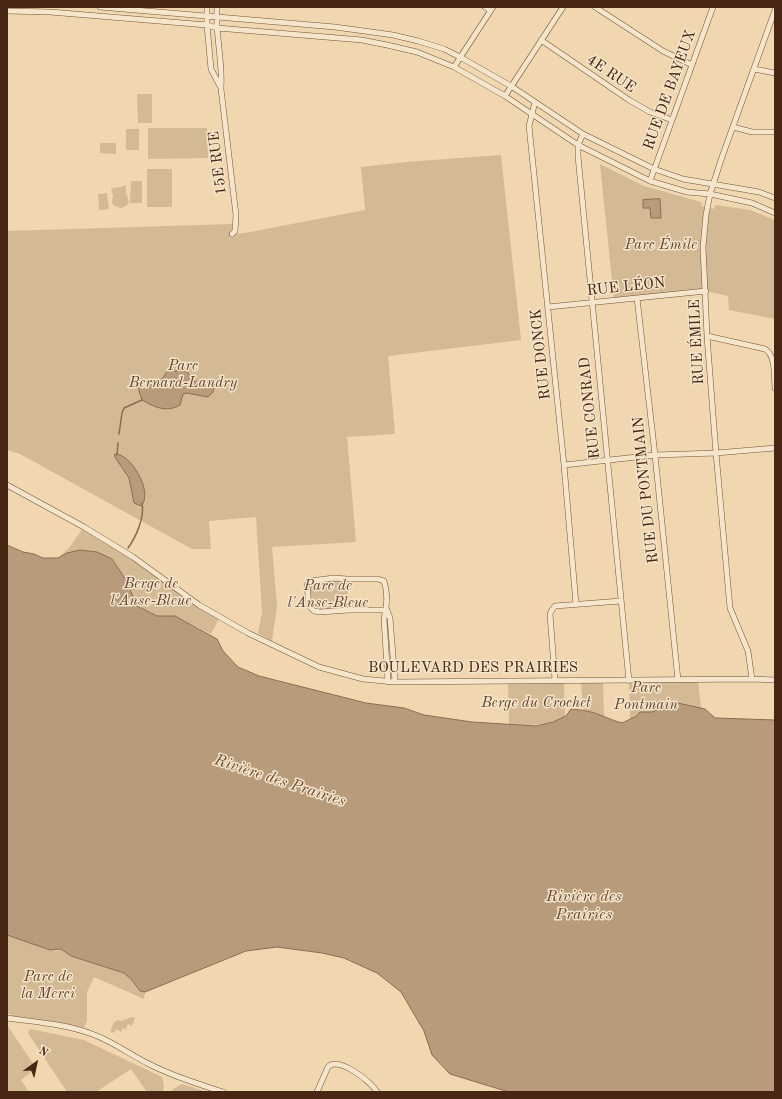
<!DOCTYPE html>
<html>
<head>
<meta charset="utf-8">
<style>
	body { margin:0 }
	#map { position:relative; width:782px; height:1099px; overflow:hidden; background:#f0d7af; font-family:"Old Standard TT",serif }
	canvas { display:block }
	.frame { position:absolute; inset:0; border:8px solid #482613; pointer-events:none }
	.north { position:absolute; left:16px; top:1043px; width:40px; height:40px; -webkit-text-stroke:3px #f5e5cb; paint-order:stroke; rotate:33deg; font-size:11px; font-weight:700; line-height:16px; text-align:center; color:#482613 }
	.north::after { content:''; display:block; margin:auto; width:14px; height:18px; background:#482613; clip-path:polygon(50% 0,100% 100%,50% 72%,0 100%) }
</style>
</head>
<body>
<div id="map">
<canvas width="782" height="1099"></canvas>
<div class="frame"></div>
<div class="north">N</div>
</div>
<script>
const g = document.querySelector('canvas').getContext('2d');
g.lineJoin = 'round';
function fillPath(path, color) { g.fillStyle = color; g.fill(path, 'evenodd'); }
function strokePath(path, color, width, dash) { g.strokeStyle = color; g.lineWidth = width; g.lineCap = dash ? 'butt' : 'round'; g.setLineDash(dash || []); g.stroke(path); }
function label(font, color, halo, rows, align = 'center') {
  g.font = font + ' "Old Standard TT",serif'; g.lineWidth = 3; g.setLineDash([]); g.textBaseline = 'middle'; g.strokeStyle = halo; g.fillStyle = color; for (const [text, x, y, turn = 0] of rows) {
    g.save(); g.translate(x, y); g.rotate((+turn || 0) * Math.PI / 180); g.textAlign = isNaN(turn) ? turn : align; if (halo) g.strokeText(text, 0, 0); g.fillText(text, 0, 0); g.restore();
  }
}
fillPath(new Path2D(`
	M137,94H152V123H138Z
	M148,128H207L208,158L148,159Z
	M126,129H139V150H126Z
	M100,143H116V154L100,153Z
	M501,155L521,340L388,356L395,434L347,437L356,542L272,547L277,606L272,641L258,633L262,612L256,517L209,521L211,549H192L20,454L7,450V231L232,224V234L245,233L365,210L361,167L406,162Z
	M600,164L644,186L701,202L702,206L713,209L716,205L750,210L775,220V319L729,310L728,296L706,291L614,300Z
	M147,169H172V207H147Z
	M131,181H142V203H130Z
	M126,185V193L129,202L126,206L121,208L115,206L112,203L113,196L111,188L121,187Z
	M107,193L109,209L99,210L98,194Z
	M84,527L220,617L211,634L175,616H157L137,606L126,580L112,559L97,552L58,558L69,548Z
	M347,579L349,610L320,612L309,606L307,585L310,581Z
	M564,680L565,717C545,726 530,725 509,725L508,681Z
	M581,680H603L604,716L589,711L583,710Z
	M698,680L701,708L673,703L652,712H640L637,716L630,720L629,681Z
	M7,935L50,950L57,951L61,949L71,956L124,973L132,980L140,991L145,992L144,999L94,977L87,992V1020L84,1028L61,1023L12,1016L11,1014H7Z
	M132,1017L135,1018L132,1026L128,1024L126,1029L123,1028L121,1032L116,1029L114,1033L110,1031L114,1022L118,1020L121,1021Z
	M7,1025L36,1068L21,1080L29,1092H7Z
	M30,1029L84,1040L162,1077L164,1085L163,1092H147L131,1069L96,1092H67L28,1033Z
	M182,1084L207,1092H172L173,1089Z`), '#d3b994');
const water = new Path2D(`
	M660,199L661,218H651L650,208H643V200Z
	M169,371C185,371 186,368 195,382C204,380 207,380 214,386L213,392L209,396L207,397L187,393L183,394L180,405C167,413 154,407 142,400L139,391V383C146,378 153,380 161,381L166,373Z
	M115,454C131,453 154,493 141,506L134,503L129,478L115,457Z
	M7,545L23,552L34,554L43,558H58L67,553L80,550L97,552L112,559L126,580L137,606L157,616H175L217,639L223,651L238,667L259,676L366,703L404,708L424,715L472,722L536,726L553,722L566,716L571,709C581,710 591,711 600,715C608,718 614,721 622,723L637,716L640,712H652L673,702L705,709L715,718L775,720V1092H509L450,1074L432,1055L424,1031L401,992L377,973L344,958L322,953L277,947L246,951L145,992L140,991L132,980L124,973L71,956L61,949L50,950L7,935Z`);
fillPath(water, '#b79b7a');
strokePath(water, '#8b6c51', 1);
strokePath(new Path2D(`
	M119,434L122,413L124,408L142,400
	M117,455L118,443
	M128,548C136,537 145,517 142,503`), '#8b6c51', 1.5);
const minor = new Path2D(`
	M100,7L335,27L393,35L418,41L444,49L460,57L511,86L583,134L654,169L683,179L759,192L775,198
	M207,7V25L211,69L221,88
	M217,7C215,35 223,61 221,89L236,215L235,231L232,234
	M485,7L490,10
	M595,7L663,51L692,65
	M7,11L50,12L207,25L217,28L362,40L387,45L417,52L454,67L505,96L578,145L650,181L687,192L710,194L752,203L775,213
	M541,40L629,100L650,112L672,120
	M454,67L493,7
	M754,69L775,73
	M505,96L563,7
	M535,102L529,126L564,465L576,604
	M733,127L752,132H775
	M583,134L578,145V156L629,681
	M650,181L713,7
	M637,298L655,455L678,680
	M548,307L706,291
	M707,336L765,349C776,356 774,376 775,388
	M564,465L655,455L716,453L775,448
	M7,485L84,527L133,557L199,605L248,633L319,667L363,679L395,682L752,679L775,680
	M387,610H349L320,612L314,611L309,606L307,585L310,581L334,578L347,579H378L384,581C388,593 387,607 384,619L388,682
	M387,610L390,618L395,682
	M752,679L748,651L730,608L716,453L707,336L703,247L706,215L710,194L722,157L775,10
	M555,680L550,614L552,610L555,606L621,601
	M7,1018C35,1022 65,1024 92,1034C112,1041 129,1054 149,1064C172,1076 198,1084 223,1092
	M317,1092L328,1067C338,1056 371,1081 377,1092`);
strokePath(minor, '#72523a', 6);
strokePath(minor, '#f5e5cb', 5);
label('15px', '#482613', '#f5e5cb', [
	["4E RUE",611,74,34],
	["RUE DE BAYEUX",670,90,-70],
	["15E RUE",218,163,-97],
	["RUE LÉON",626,287,-6],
	["RUE ÉMILE",697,342,-93],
	["RUE DONCK",541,354,-96],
	["RUE CONRAD",590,408,-96],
	["RUE DU PONTMAIN",646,490,-96],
	["BOULEVARD DES PRAIRIES",473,668]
]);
label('italic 15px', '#64432d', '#f5e5cb', [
	["Parc Émile",661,245],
	["Parc",183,366],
	["Bernard-Landry",183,383],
	["Berge de",151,584],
	["l'Anse-Bleue",151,601],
	["Parc de",328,586],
	["l'Anse-Bleue",328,603],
	["Parc",646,688],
	["Pontmain",646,705],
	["Berge du Crochet",536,703],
	["Parc de",48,977],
	["la Merci",48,994]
]);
label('italic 16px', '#694932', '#f5e5cb', [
	["Rivière des Prairies",280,781,18],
	["Rivière des",584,897],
	["Prairies",584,915]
]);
</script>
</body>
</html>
